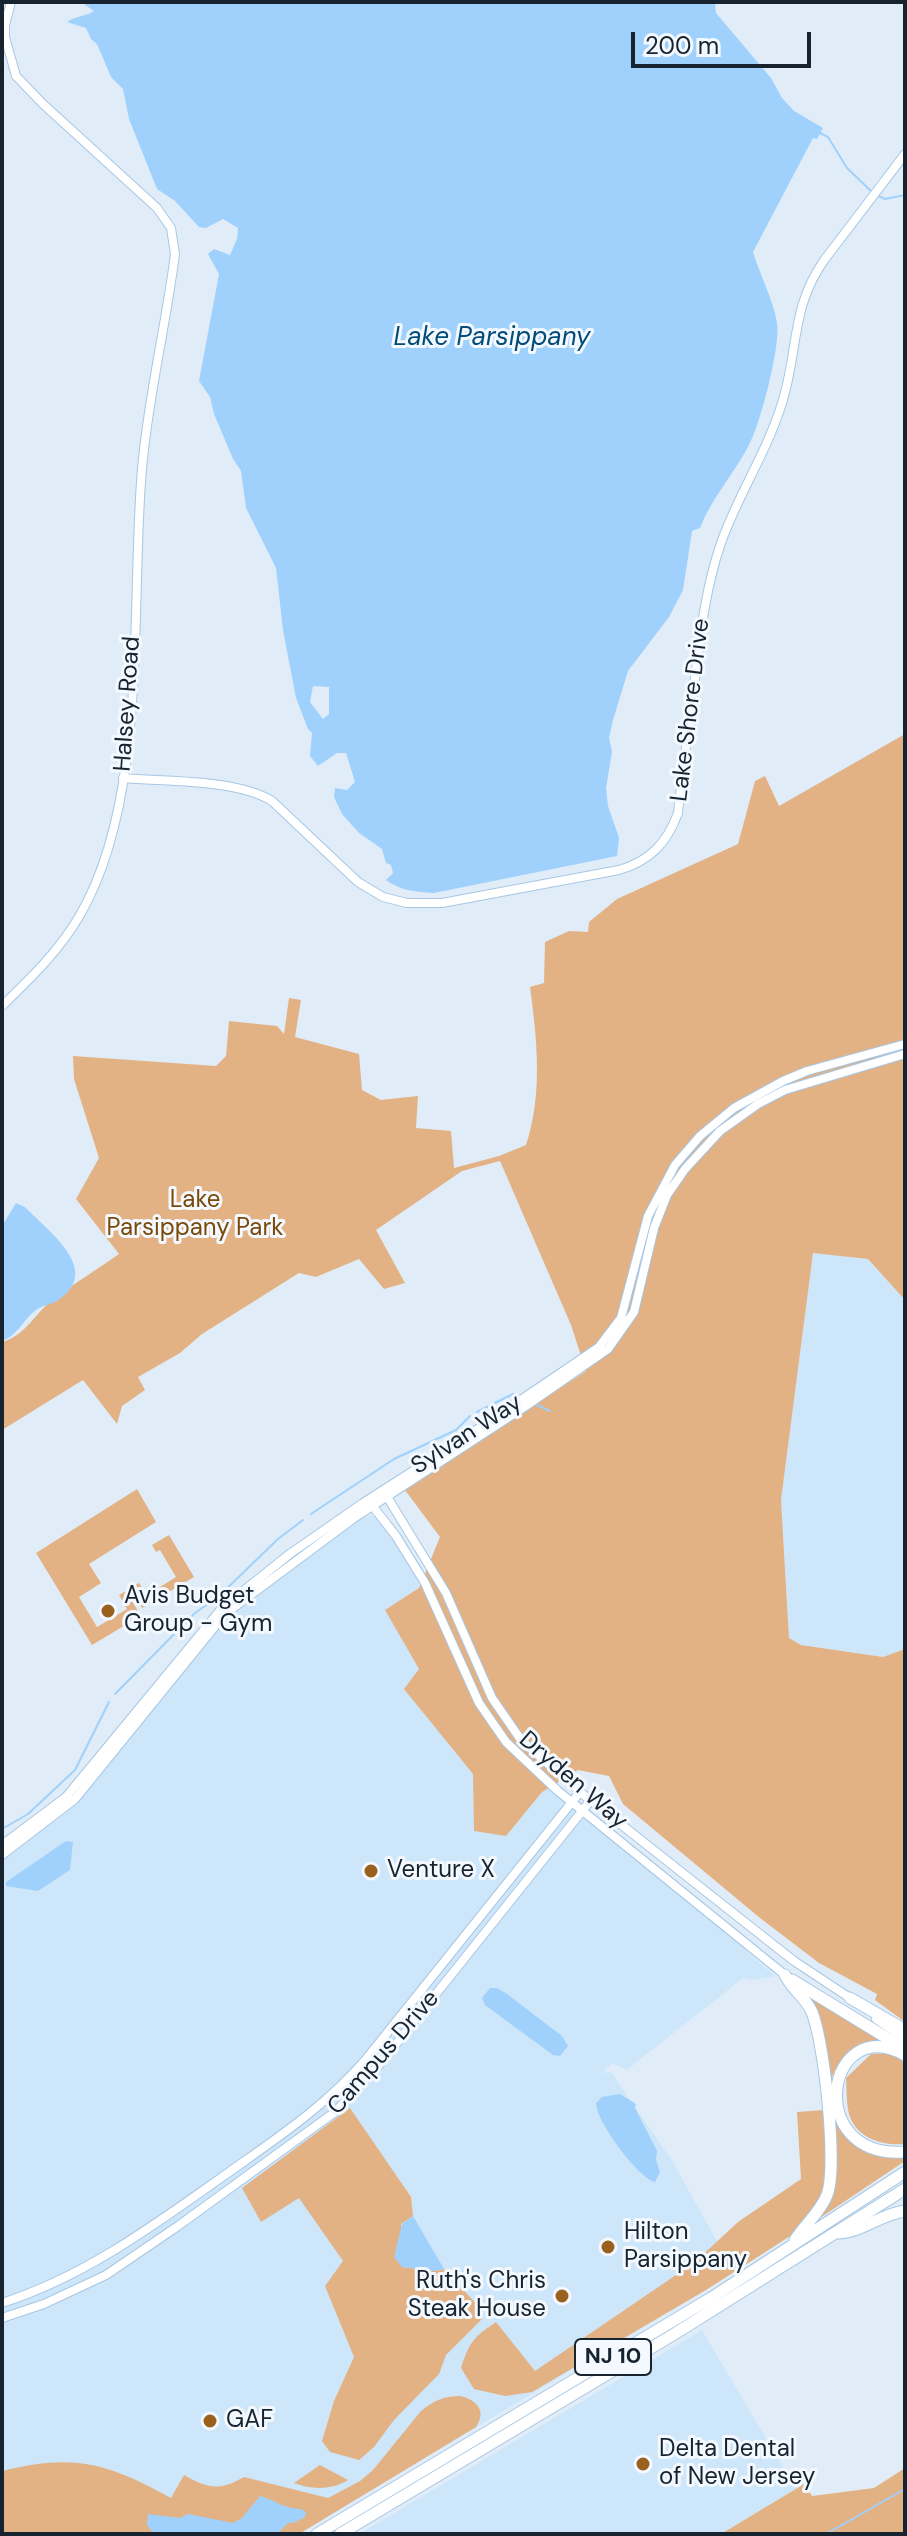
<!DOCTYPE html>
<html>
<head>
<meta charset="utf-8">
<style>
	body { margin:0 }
	#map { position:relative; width:907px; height:2536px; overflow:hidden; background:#e0edf9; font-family:"DM Sans",sans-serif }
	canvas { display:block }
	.frame { position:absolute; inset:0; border:4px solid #17232e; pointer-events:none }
	.scale { position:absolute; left:631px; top:32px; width:180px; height:36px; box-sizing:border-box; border:4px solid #17232e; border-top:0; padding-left:10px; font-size:24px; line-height:28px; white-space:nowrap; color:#17232e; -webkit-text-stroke:6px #f3f9ff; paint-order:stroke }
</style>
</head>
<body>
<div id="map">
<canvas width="907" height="2536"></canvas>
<div class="frame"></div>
<div class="scale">200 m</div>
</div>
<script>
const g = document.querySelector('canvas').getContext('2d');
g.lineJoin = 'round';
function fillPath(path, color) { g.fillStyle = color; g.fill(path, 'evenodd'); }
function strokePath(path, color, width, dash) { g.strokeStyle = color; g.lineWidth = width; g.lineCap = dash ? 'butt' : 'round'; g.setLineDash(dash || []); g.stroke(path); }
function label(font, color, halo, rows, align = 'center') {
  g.font = font + ' "DM Sans",sans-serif'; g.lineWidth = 6; g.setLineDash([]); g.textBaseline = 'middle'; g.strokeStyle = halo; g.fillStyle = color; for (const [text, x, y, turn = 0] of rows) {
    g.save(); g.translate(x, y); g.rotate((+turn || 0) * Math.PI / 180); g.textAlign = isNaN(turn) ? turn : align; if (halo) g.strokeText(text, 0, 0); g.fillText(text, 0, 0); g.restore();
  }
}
fillPath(new Path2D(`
	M813,1252L868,1259L905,1300V1649L883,1657L801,1645L789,1638L781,1500Z
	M371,1515L380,1520L400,1550L523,1768L739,1942L749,1954L775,1976L753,1980L743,1978L627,2070L612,2063L603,2073L611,2072L673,2162L734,2272L299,2534H2V1858L62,1816L81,1799L227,1618L361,1518Z
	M702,2330L787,2474L804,2484L721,2534H359Z`), '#cee6fa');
fillPath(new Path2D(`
	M905,734V1300L868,1259L813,1253L781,1500L789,1638L801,1645L883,1657L905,1649V2022L875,2000L877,1994L819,1963L760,1918L623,1804L609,1776L578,1770L542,1792L506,1836L474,1831L473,1774L404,1689L419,1669L385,1610L419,1588L440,1537L405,1490L586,1371L571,1325L500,1161L462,1171L376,1230L405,1283L384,1289L359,1259L316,1277L299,1273L202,1334L180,1353L138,1377L145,1390L122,1406L117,1424L83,1380L2,1430V1342C27,1335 35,1312 55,1298C76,1282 98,1269 119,1254L76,1199L99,1158L74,1079L73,1056L216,1066L226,1056L229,1021L277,1026L284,1034L289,998L301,1000L295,1037L359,1054L362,1090L381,1100L418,1096L416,1128L451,1131L454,1168L499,1156L526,1145C543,1094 537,1039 530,987L544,983L545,942L569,931L588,932L589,922L617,899L738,844L755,781L765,776L779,806Z
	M137,1489L156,1522L89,1564L101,1583L79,1597L97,1627L127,1609L119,1595L126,1591L138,1611L129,1623L92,1645L36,1553Z
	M169,1535L194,1577L142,1608L130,1588L139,1583L147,1595L176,1577L160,1550L156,1552L152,1545Z
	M811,1998L886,2042C861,2045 829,2059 831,2090C832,2097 838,2107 840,2113C854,2149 865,2158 905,2155V2161L820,2218L834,2184L816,2011Z
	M890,2053L905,2063V2144C884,2146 858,2139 850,2117C846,2106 847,2090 846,2078L871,2054Z
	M350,2108L411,2197L413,2216L401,2224L402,2267L435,2271L444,2269L482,2310V2319L446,2355L439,2374L394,2420L374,2447L359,2460L330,2452L322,2441L334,2401L354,2357L325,2286L343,2261L299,2198L261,2222L242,2188Z
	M823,2110L828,2176L822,2198L795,2233L706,2290L532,2392L505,2396L474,2389L461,2368C469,2342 474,2337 496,2322L535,2371L695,2262L738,2222L801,2179L797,2112Z
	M460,2396C477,2400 487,2411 476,2427L299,2534H2V2471C73,2453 108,2463 171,2498L184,2475C209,2489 219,2491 244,2477L328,2498L360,2481L373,2470L421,2411C433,2401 444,2396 460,2396Z
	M320,2465L348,2480C332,2490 312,2490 294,2483Z
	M905,2468V2534H721L804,2484L812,2496L874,2488Z`), '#e3b284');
fillPath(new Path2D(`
	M85,2H715L716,13L771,78L782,98L794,111L823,128L817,139L813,138L753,252C760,275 773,299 777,323C781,344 761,422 750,443C735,473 712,497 700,528L692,531L683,590L669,617L628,671L613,720L609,738L612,752L606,788L608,806L619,838L617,856L434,893C416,892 401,891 386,880L393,873L391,865L386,863L382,849L359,833L342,814L334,797L335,788L347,790L355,782L346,753H337L318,766L310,756L312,733L308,729L296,698L283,630L276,568L246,508L241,471L233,459L214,414L210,397L199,381L219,274L208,254L214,249L230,255L237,239L238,228L223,219L206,228L199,227L175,201L157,189L129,119L123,89L111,77L97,44L91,39L86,28L67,22C76,16 84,17 94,11L85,5ZM313,686L329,687V714L323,719L310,702Z
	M16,1203L25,1207C49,1232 104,1271 57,1301C52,1304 45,1305 39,1308C24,1317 19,1335 2,1341V1226Z
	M66,1841L73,1842L70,1870L38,1891L6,1886V1882Z
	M490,1988H497L507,1994L562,2036L568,2046L560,2056L553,2055L485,2005L482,1998Z
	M620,2094L636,2104L635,2108L657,2151L656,2160L660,2172L655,2182C638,2178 596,2121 596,2103L602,2097Z
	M413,2216L444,2269L435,2271L402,2267L394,2257L402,2224Z
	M260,2496C278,2501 281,2508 301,2509L306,2512L305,2517L293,2523H288L277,2534H154L147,2525L148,2514L180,2518L188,2514L233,2523L242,2518Z`), '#9fd1fc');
strokePath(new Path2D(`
	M820,133L828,137L847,168L871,191
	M876,195L885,199L905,195
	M535,1404L550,1411
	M477,1412L513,1394L519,1397
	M311,1514L394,1459L456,1430L470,1416
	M220,1595L278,1539L303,1520
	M115,1694L195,1613L212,1601
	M2,1829L28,1814L75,1770L109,1702
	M826,2534L905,2489`), '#9fd1fc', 2);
const tertiary = new Path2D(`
	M123,778C165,782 237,779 272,801L358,882L383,897L407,903H442L619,870C650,861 667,843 678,813C682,771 689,729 694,686C700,638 705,589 721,543C738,495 767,452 782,403C799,350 790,308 825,259L905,154
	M2,1006C31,978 60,950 80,915C149,796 130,605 142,469C148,397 166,326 175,254L171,228L157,208L43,104L16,76L5,37V25L11,2
	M386,1495L446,1593L492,1698L521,1740L580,1792L728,1909L794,1961L853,2000
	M371,1504L396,1536L425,1583L479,1703L506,1742L558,1791L785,1975
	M2,1845L66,1797L222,1608L291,1553L363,1503L469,1435L599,1347L621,1318L648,1216L675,1165L700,1136L734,1108L783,1081L807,1071L905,1044
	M2,1855L75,1799L225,1614L354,1518L526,1406L608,1349L634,1312L654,1228L667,1195L685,1169L720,1131L758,1104L785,1090L905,1054
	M876,2019L905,2039
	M2,2303C86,2276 154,2225 225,2175C277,2138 326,2106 367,2058L580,1792
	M2,2318L44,2304L106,2275L178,2226L335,2112L380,2064L591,1800`);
const trunk = new Path2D(`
	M785,1975C791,1988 804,1996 811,2010C824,2037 838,2167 827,2195C820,2213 805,2224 795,2240
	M792,1980L900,2046
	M850,1998L905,2030
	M905,2055C826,2011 802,2159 905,2152
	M839,2233C862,2232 881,2214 905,2211
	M317,2534L711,2298L905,2172
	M340,2534L676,2333L905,2189`);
strokePath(tertiary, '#a7c7e4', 10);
strokePath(trunk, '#a7c7e4', 13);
strokePath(tertiary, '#fff', 8);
strokePath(trunk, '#fff', 11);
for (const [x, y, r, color] of [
	[108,1611,8,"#9a611e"],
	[371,1871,8,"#9a611e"],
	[608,2247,8,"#9a611e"],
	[562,2296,8,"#9a611e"],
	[210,2421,8,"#9a611e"],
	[643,2464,8,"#9a611e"]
]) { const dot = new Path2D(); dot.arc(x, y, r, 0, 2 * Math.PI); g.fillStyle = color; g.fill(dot); strokePath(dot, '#f3f9ff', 3); }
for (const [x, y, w] of [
	[613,2357,76]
]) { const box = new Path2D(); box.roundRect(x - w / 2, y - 18, w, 36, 6); g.fillStyle = '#f3f9ff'; g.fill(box); strokePath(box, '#17232e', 2); }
label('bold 22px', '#17232e', null, [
	["NJ 10",613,2357]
]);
label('24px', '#17232e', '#f3f9ff', [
	["Halsey Road",128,704,-86],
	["Lake Shore Drive",691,710,-83],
	["Sylvan Way",467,1435,-33],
	["Dryden Way",573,1781,41],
	["Campus Drive",384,2053,-49]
]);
label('24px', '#7b4908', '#f3f9ff', [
	["Lake",195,1201],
	["Parsippany Park",195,1229]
]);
label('24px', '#17232e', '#f3f9ff', [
	["Avis Budget",124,1597],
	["Group - Gym",124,1625],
	["Venture X",387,1871],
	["Hilton",624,2233],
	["Parsippany",624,2261],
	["Ruth's Chris",546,2282,"right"],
	["Steak House",546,2310,"right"],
	["GAF",226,2421],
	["Delta Dental",659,2450],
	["of New Jersey",659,2478]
], 'left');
label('italic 26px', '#034b78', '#f3f9ff', [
	["Lake Parsippany",492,338]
]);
</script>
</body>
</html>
